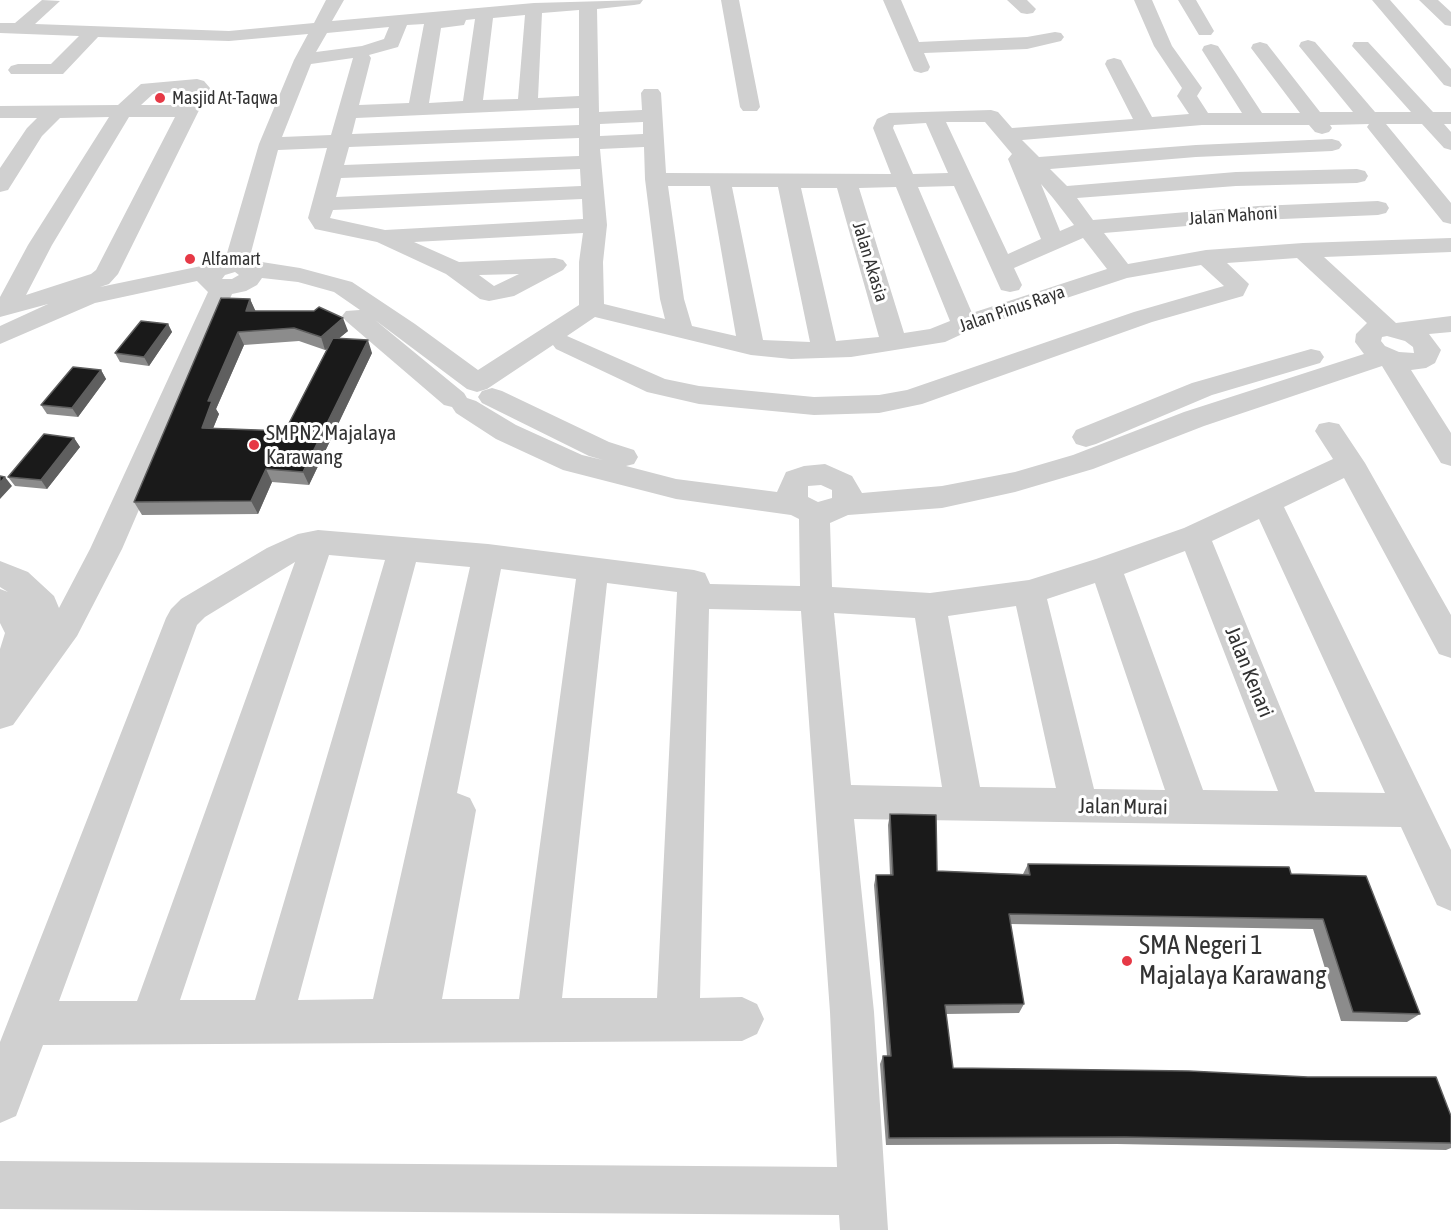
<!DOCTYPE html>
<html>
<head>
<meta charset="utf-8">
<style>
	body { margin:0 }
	canvas { display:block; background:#fff }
</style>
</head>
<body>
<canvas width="1451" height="1230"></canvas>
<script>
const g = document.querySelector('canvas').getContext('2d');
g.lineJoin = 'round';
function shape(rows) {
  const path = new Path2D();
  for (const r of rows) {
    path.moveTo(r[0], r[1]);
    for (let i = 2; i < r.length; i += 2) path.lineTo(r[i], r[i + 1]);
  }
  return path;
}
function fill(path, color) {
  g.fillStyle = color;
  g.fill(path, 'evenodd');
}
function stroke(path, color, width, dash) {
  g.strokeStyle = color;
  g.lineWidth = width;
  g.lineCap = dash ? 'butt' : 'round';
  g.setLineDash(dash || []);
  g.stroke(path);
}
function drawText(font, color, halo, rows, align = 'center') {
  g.font = font + ' "Asap Condensed",sans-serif';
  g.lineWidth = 6;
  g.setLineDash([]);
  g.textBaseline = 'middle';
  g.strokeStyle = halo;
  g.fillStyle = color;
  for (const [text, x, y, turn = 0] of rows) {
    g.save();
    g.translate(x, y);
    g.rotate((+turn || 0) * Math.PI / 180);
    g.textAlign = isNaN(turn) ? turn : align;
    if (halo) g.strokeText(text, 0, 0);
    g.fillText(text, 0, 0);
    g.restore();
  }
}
const minor = shape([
	[42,0,60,1,35,24,229,31,314,23,326,0,344,0,332,21,534,3,643,0,640,4,634,5,597,9,599,112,642,110,641,93,644,89,658,89,661,93,666,173,891,174,873,128,877,119,889,113,991,110,998,112,1012,128,1133,119,1105,64,1107,60,1114,58,1121,60,1123,64,1152,117,1189,114,1177,96,1182,88,1154,46,1134,0,1152,0,1172,46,1202,88,1197,96,1208,113,1242,113,1202,50,1204,46,1211,44,1218,46,1262,113,1300,113,1251,48,1253,44,1260,42,1267,44,1320,112,1353,112,1299,46,1301,42,1308,40,1315,42,1375,112,1411,112,1352,46,1354,42,1368,42,1433,112,1451,112,1451,124,1444,124,1451,132,1451,150,1444,148,1422,124,1386,124,1451,203,1451,224,1443,222,1370,131,1367,127,1369,124,1330,125,1332,128,1329,132,1322,134,1315,132,1309,125,1202,125,1022,140,1039,157,1196,145,1332,139,1339,141,1342,145,1339,149,1332,151,1196,157,1050,169,1067,186,1236,172,1357,169,1365,171,1368,176,1365,181,1357,183,1236,186,1077,198,1093,220,1258,206,1378,201,1386,203,1389,208,1386,213,1378,215,1258,220,1104,233,1128,264,1206,250,1303,243,1451,238,1451,252,1324,257,1396,323,1451,316,1451,332,1429,334,1441,350,1435,363,1426,368,1411,370,1451,433,1451,466,1441,463,1382,366,1204,426,1093,469,1015,492,942,508,848,515,830,523,832,587,930,593,1029,580,1096,559,1184,528,1333,459,1315,431,1319,424,1329,422,1339,424,1365,463,1451,615,1451,658,1439,654,1344,478,1284,507,1451,850,1451,911,1437,905,1401,827,854,819,874,1012,888,1230,840,1230,839,1215,0,1209,0,1161,837,1167,830,1012,801,611,709,609,700,998,742,997,757,1004,764,1019,757,1034,742,1041,43,1045,16,1116,0,1123,0,1042,166,618,171,609,181,599,267,548,298,534,318,530,488,544,694,570,705,573,710,584,800,586,799,519,791,515,676,499,563,470,496,439,456,413,452,407,444,405,346,321,342,316,346,311,360,310,334,292,298,282,262,278,257,285,246,291,232,294,122,549,77,636,13,725,0,729,0,649,5,633,0,623,0,589,8,592,0,587,0,561,28,572,54,596,59,608,90,549,208,292,197,281,95,303,0,344,0,326,48,304,0,317,0,297,28,245,109,117,60,118,42,136,8,190,0,192,0,168,27,128,37,118,0,118,0,106,118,105,141,84,197,79,204,81,210,88,118,274,109,284,100,287,211,264,225,260,259,144,294,60,308,34,229,41,98,37,63,74,11,74,8,70,11,66,18,64,51,64,79,36,0,33,0,23,15,23,42,0],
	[579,10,579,96,538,98,542,13,579,10],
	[525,15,518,99,483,100,493,18,525,15],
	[475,19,463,101,429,103,441,28,464,25,466,20,475,19],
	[424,24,409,103,359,105,371,58,369,55,398,47,407,25,424,24],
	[389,27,384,39,362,46,316,52,327,33,389,27],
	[353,58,331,135,282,137,311,64,353,58],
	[189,91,181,105,141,105,153,94,189,91],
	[579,108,579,125,352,134,356,118,579,108],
	[129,117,175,117,96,270,91,274,26,295,52,245,129,117],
	[643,122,643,134,600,136,600,124,643,122],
	[946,122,985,122,1012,154,1008,159,1041,239,1008,254,946,122],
	[926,123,948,173,913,174,893,128,894,125,926,123],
	[579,138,579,156,344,165,349,147,579,138],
	[644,147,645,179,660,299,665,319,604,304,603,262,607,225,600,149,644,147],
	[327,148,308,218,315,229,377,242,446,274,480,299,489,301,514,296,563,270,567,265,563,260,555,258,459,262,414,242,583,233,579,262,579,305,478,370,415,324,352,282,300,268,249,260,278,150,327,148],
	[580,169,581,186,336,197,341,178,580,169],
	[1041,184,1053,198,1074,225,1060,231,1041,184],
	[668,186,710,186,736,336,692,326,684,299,668,186],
	[954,186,1001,290,1010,292,1019,290,1022,285,1014,268,1083,238,1107,269,972,313,918,187,954,186],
	[732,187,778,187,810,342,763,340,732,187],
	[896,187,950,321,930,329,904,333,859,188,896,187],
	[801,188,837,188,879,337,836,341,801,188],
	[582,199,583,219,385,230,330,218,333,210,582,199],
	[1297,258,1367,323,1356,334,1355,342,1364,354,1184,412,1073,455,1015,472,942,486,862,493,852,476,825,464,804,466,786,472,777,492,676,479,626,466,634,464,638,457,634,450,609,442,502,391,492,388,482,391,478,397,482,403,589,456,603,460,582,455,516,425,476,401,467,398,464,393,375,320,467,389,477,392,487,389,553,345,556,349,647,392,699,404,814,415,879,413,922,404,1152,322,1243,296,1249,284,1227,263,1297,258],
	[1201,265,1224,286,1134,312,907,390,879,395,814,397,699,386,665,379,567,336,595,317,751,355,791,359,851,357,945,342,973,329,1127,278,1201,265],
	[235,272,239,275,232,279,222,279,225,275,235,272],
	[519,274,494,286,479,275,519,274],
	[1387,336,1405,341,1413,347,1414,353,1399,352,1385,346,1381,341,1382,337,1387,336],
	[821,485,832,490,832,498,818,502,808,497,808,486,821,485],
	[1259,519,1385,793,1315,792,1212,541,1259,519],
	[1185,551,1278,791,1203,790,1124,574,1185,551],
	[329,555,385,560,255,1000,180,1000,329,555],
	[295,562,137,1001,59,1001,197,625,205,617,295,562],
	[416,562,470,567,373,999,298,1000,416,562],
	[501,569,576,579,519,999,442,999,476,810,470,798,457,793,501,569],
	[607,583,677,592,657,998,562,998,607,583],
	[1095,583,1165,790,1094,789,1047,599,1095,583],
	[1016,606,1056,788,980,787,948,616,1016,606],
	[834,613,915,618,942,787,851,785,834,613],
	[721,0,739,0,760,107,757,111,743,111,740,107,721,0],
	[883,0,901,0,919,42,1027,37,1055,32,1061,33,1064,37,1061,41,1027,49,924,53,930,67,928,71,921,73,914,71,912,67,883,0],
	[1007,0,1027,0,1036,9,1033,13,1027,14,1021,13,1007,0],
	[1178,0,1196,0,1214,31,1211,35,1199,35,1178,0],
	[1372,0,1390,0,1451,69,1451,87,1444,85,1372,0],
	[1419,0,1438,0,1451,12,1451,26,1445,25,1419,0],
	[1311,349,1320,351,1324,357,1320,363,1212,395,1096,444,1086,447,1076,444,1072,437,1076,430,1192,383,1311,349]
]);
const wall = shape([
	[250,299,255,311,348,331,339,338,372,353,309,485,272,482,258,514,142,515,134,502],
	[299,341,325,350,327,349,285,431,213,428,219,414,216,409,244,345],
	[168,324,172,332,149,366,120,362,115,353],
	[101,370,106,379,78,417,47,414,41,405],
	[74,438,80,447,47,489,15,486,8,477],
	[890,814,937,871,1023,874,1028,864,1291,874,1420,1014,1407,1022,1341,1021,1313,929,1010,924,1024,1004,1019,1013,946,1014,953,1068,1451,1116,1451,1148,1446,1150,1117,1144,886,1145,880,1064,883,1056,887,1056,874,885,876,875,890,875,888,825]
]);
const shadedWall = shape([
	[250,299,256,312,246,311],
	[343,318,348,331,325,350,321,337],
	[168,324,172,332,149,366,144,357],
	[238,332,244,345,216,409,219,414,208,441,202,428,208,401],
	[368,340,372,353,309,485,303,472],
	[101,370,106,379,78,417,72,408],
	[74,438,80,447,47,489,41,480],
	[266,469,272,482,258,514,251,501],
	[5,477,12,486,0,499,0,483]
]);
const building = shape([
	[221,298,250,299,246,311,314,311,319,307,343,318,321,337,294,328,238,332,208,401,212,401,202,428,285,431,333,338,368,340,303,472,266,469,251,501,134,502,221,298],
	[141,321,168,324,144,357,115,353,141,321],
	[73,367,101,370,72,408,41,405,73,367],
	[44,434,74,438,41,480,8,477,44,434],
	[0,476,5,477,0,483,0,476],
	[890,814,936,815,937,871,1030,875,1028,864,1289,867,1291,874,1366,876,1420,1014,1353,1012,1323,919,1009,914,1024,1004,945,1005,953,1068,1189,1071,1308,1077,1436,1077,1451,1116,1451,1143,1125,1137,889,1138,883,1056,891,1056,876,875,893,875,890,814]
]);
const markers = [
	[160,98,6,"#e63946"],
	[190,259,6,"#e63946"],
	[254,445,6,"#e63946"],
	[1127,961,6,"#e63946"]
];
const farPoinames = [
	["Masjid At-Taqwa",172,98],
	["Alfamart",202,259]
];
const farStreetnames = [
	["Jalan Mahoni",1233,216,-4],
	["Jalan Akasia",870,262,73],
	["Jalan Pinus Raya",1012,309,-19]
];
const poiNames = [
	["SMPN2 Majalaya",266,433],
	["Karawang",266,457]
];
const streetNames = [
	["Jalan Kenari",1249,672,68],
	["Jalan Murai",1123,807,1]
];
const nearPoinames = [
	["SMA Negeri 1",1139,946],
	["Majalaya Karawang",1139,976]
];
fill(minor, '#d0d0d0');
fill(wall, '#8c8c8c');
fill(shadedWall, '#5f5f5f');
fill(building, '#1a1a1a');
stroke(building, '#5f5f5f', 1.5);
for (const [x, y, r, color] of markers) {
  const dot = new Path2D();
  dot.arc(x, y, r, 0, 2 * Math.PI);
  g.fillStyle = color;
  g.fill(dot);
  stroke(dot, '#fff', 2);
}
drawText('18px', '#333', '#fff', farPoinames, 'left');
drawText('18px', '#333', '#fff', farStreetnames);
drawText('21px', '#333', '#fff', poiNames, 'left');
drawText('21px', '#333', '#fff', streetNames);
drawText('26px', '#333', '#fff', nearPoinames, 'left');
</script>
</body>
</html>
